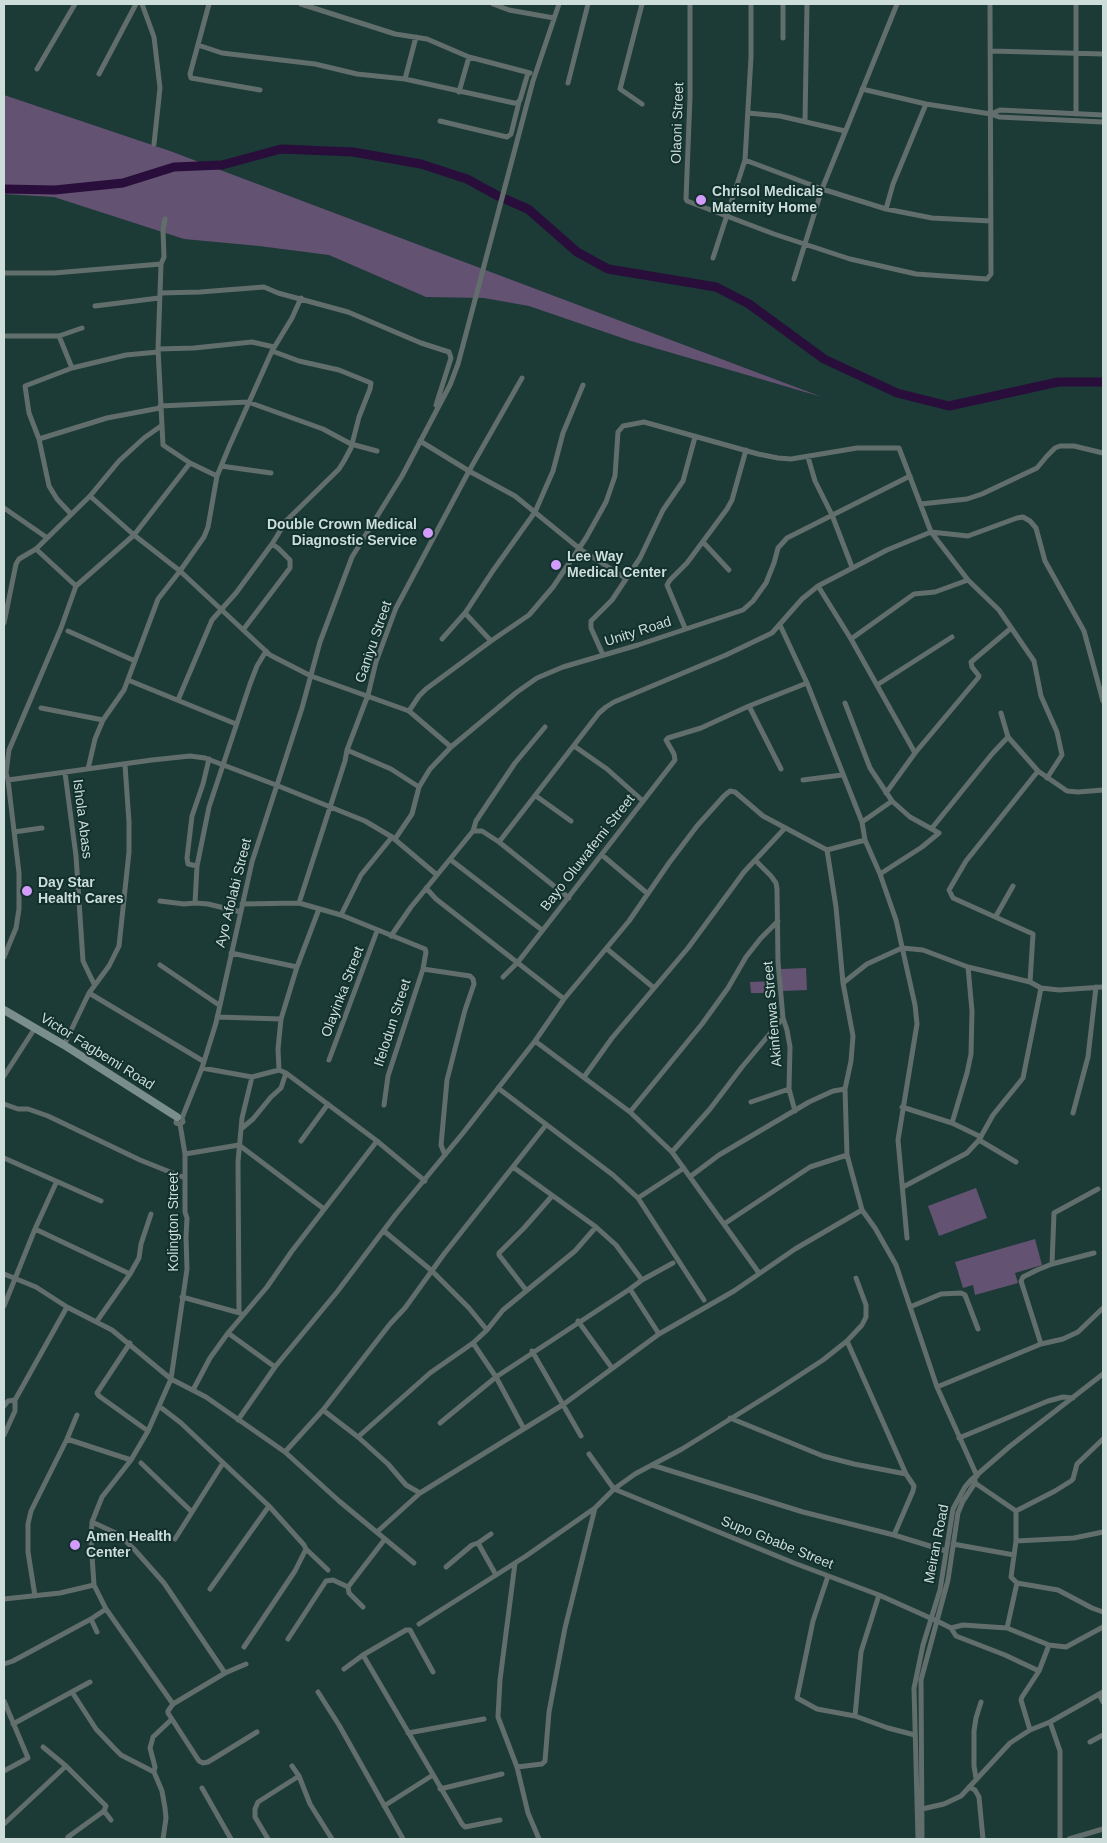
<!DOCTYPE html>
<html>
<head>
<meta charset="utf-8">
<style>
	body { margin:0 }
	#map { position:relative; width:1107px; height:1843px; overflow:hidden; background:#1c3a36; font-family:Arial,sans-serif }
	canvas { display:block }
	.frame { position:absolute; inset:0; border:5px solid #ccddda; pointer-events:none }
</style>
</head>
<body>
<div id="map">
<canvas width="1107" height="1843"></canvas>
<div class="frame"></div>
</div>
<script>
const g = document.querySelector('canvas').getContext('2d');
g.lineJoin = 'round';
function fill(path, color) {
  g.fillStyle = color;
  g.fill(path, 'evenodd');
}
function shape(rows) {
  const path = new Path2D();
  for (const r of rows) {
    path.moveTo(r[0], r[1]);
    for (let i = 2; i < r.length; i += 2) path.lineTo(r[i], r[i + 1]);
  }
  return path;
}
function stroke(path, color, width, dash) {
  g.strokeStyle = color;
  g.lineWidth = width;
  g.lineCap = dash ? 'butt' : 'round';
  g.setLineDash(dash || []);
  g.stroke(path);
}
function drawText(font, color, halo, rows, align = 'center') {
  g.font = font + ' Arial,sans-serif';
  g.lineWidth = 4;
  g.setLineDash([]);
  g.textBaseline = 'middle';
  g.strokeStyle = halo;
  g.fillStyle = color;
  for (const [text, x, y, turn = 0] of rows) {
    g.save();
    g.translate(x, y);
    g.rotate((+turn || 0) * Math.PI / 180);
    g.textAlign = isNaN(turn) ? turn : align;
    if (halo) g.strokeText(text, 0, 0);
    g.fillText(text, 0, 0);
    g.restore();
  }
}
const green = shape([
	[4,95,170,151,822,397,631,341,529,306,484,298,426,297,329,255,259,246,184,239,54,197,4,194],
	[806,968,807,990,782,991,781,969],
	[775,981,775,993,751,993,750,982],
	[976,1188,987,1218,939,1236,928,1206],
	[1035,1239,1042,1265,1015,1273,1018,1283,975,1295,973,1285,963,1288,955,1262]
]);
const river = shape([
	[4,189,55,190,123,183,174,167,222,165,281,149,353,152,421,164,467,179,498,196],
	[505,199,528,209,577,252,608,269,716,287,749,304,824,359,897,393,949,406,1058,382,1103,382]
]);
const street = shape([
	[142,4,154,37,160,88,154,144],
	[209,4,190,74,191,78,260,90],
	[301,4,395,34,427,39,469,57,530,73],
	[493,4,509,10,554,18],
	[690,4,690,97,686,199,687,201,774,234,850,259,916,274,987,279,991,274,990,4],
	[783,38,783,4],
	[198,45,222,53,315,64,357,74,405,79,514,103,517,103,520,100,528,73],
	[991,51,1103,54],
	[37,69,75,4],
	[99,74,136,4],
	[405,79,416,37],
	[568,83,588,4],
	[862,89,926,104,991,114,999,117,1103,122],
	[459,92,469,57],
	[642,104,620,89,642,4],
	[748,113,780,116,845,131],
	[991,114,1000,110,1103,115],
	[1076,114,1076,4],
	[440,121,507,137,511,134,519,102],
	[805,121,807,4],
	[745,160,822,189,886,209,932,218,991,221],
	[886,209,893,184,926,104],
	[713,258,745,160,751,57,751,4],
	[4,273,54,273,161,264],
	[794,279,822,189,897,4],
	[160,293,161,264,164,257,163,230,165,219],
	[95,306,159,298],
	[4,336,59,336,82,328],
	[59,336,72,368],
	[158,349,194,348,252,342,274,347],
	[160,406,248,402,323,429,351,444,377,451],
	[39,439,107,418,160,408],
	[420,441,469,471,515,496,580,549,625,578],
	[808,457,815,481,832,515,852,567],
	[221,466,271,473],
	[217,476,190,463,163,445,158,349,160,293,200,292,264,287,278,293,348,312,421,343,449,352,451,358,436,405],
	[90,496,134,535,180,571,270,655,311,676,409,711,451,747],
	[921,504,967,499,982,494,1037,468,1047,456,1055,448,1060,446,1074,446,1103,453],
	[4,508,46,537],
	[71,514,57,499,49,486,39,439,29,413,25,386,72,368,126,355,158,352],
	[703,542,729,570],
	[36,549,76,586],
	[818,586,851,639,915,753],
	[465,613,491,641],
	[4,623,16,564,19,559,36,549,90,496,119,461,144,438,161,426],
	[780,625,807,683,862,822,865,840,880,874,896,920,915,1005,917,1024,898,1140,907,1238],
	[685,628,667,585,670,580,687,563,727,509,732,500,746,450],
	[243,630,290,568,290,560,278,548,272,544],
	[68,631,135,661],
	[442,639,465,613,492,572,535,512,553,471,563,433,583,385],
	[851,639,914,594,935,592,968,580],
	[603,655,591,628,591,621,612,600,640,558,663,510,683,481,695,437],
	[128,680,236,724],
	[877,685,952,637],
	[178,700,212,620,236,593,272,544,287,520,339,469,344,461,351,448,359,417,370,389,371,383,339,370,299,361,272,351],
	[845,703,870,768,892,801,910,817,939,833,922,847,880,874],
	[749,706,781,769],
	[41,708,103,720],
	[409,711,419,696,426,689,491,641,529,615,553,587,586,538,606,502,615,476,618,432,623,426,644,422,758,454,778,458,791,459,857,448,899,448,931,532,968,580,999,610,1034,661,1041,696,1057,732,1062,755,1047,778],
	[1008,737,1038,771,1067,791,1078,792,1103,790],
	[574,746,607,769,643,801],
	[347,750,391,769,419,787],
	[88,769,95,739,103,720,124,690,158,599,180,571,204,537,208,527,217,476,229,447,272,351,292,318,301,298],
	[65,773,76,856,83,961,94,984],
	[8,780,152,760,190,756,205,758,276,785,365,821,392,837,437,875],
	[803,780,842,775],
	[886,793,915,753,978,678,979,676,972,667,971,662,1010,629],
	[536,796,571,821],
	[862,822,892,801],
	[932,828,992,754,1008,737,1001,713],
	[473,831,482,831,499,842,569,898],
	[14,832,42,828],
	[395,839,412,814,419,787,430,769,451,747,517,692,537,678,563,667,638,645,743,610,753,601,766,583,774,563,778,548,787,538,910,476],
	[499,842,599,713,606,707,614,702,726,655,772,633,802,599,818,586,887,550,931,532,968,536,1017,518,1023,517,1030,521,1036,528,1045,561,1084,631,1103,701],
	[827,850,836,907,843,983,853,1036,851,1061,845,1089,847,1155,862,1210,875,1228,896,1265,937,1387,977,1476],
	[602,855,648,894],
	[451,860,542,930],
	[756,861,771,876,776,883,777,889,778,962,783,1018,787,1030,790,1047,789,1089,795,1111],
	[197,866,188,864,187,858,192,816,203,784,209,759],
	[426,888,436,899,564,999],
	[160,901,184,904,195,903,208,904,241,912],
	[195,903,197,866,209,807,250,684,257,666,266,651],
	[299,903,345,761,347,750,368,695,376,662,396,608,469,471,522,378],
	[242,904,299,903,341,915,425,949,426,952,423,969,388,1076,384,1105],
	[341,915,361,875,392,837],
	[996,916,1013,886],
	[391,936,411,907,473,831,476,821,488,803,515,763,545,727],
	[607,949,654,988],
	[231,953,297,967],
	[4,957,16,928,19,909,19,873,8,780,6,773,9,750,61,628,76,586,134,535,190,463],
	[160,965,219,1005],
	[423,969,470,976,473,979,474,984,465,1010,447,1080,441,1145,445,1155],
	[503,977,518,962,675,760,674,754,666,740,668,738,701,728,749,706,807,683],
	[1030,982,1033,934,953,898,949,890,966,861,1038,771],
	[843,983,867,964,902,948,923,950,968,967,1030,982,1041,988,1059,990,1103,987],
	[89,993,203,1061],
	[217,1017,281,1019],
	[535,1041,630,1112,672,1152,759,1273],
	[64,1045,89,993,109,966,119,946,129,852,129,822,125,765],
	[329,1060,377,931],
	[202,1068,252,1077],
	[279,1070,278,1049,281,1019,297,967,319,909],
	[4,1076,35,1028],
	[584,1077,612,1038,688,948,744,872,785,828],
	[498,1088,613,1175,638,1198,704,1300],
	[751,1102,789,1089],
	[4,1104,18,1109,28,1109,48,1116,140,1160,185,1178],
	[902,1107,952,1123,981,1137],
	[630,1112,702,1024,728,988,746,957,761,938,778,921],
	[1073,1113,1088,1057,1096,987],
	[182,1118,177,1117,176,1123,180,1124,183,1122,182,1118,202,1068,216,1023,252,862,302,708,320,642,352,557,402,476,450,385,458,364,533,81,559,4],
	[952,1123,967,1073,971,1054,972,1011,968,967],
	[180,1124,185,1154,185,1212,187,1218,186,1237,187,1269,171,1379,148,1431,131,1460,102,1497,92,1522,91,1541,94,1585,106,1609,173,1704,168,1711,168,1713,199,1761,203,1763,208,1762,257,1732],
	[241,1129,253,1119,271,1097,281,1088,286,1073],
	[979,1140,1016,1162],
	[301,1141,328,1104],
	[672,1152,710,1109,742,1067,783,1018],
	[185,1154,239,1145,324,1209],
	[4,1158,101,1201],
	[513,1167,596,1227,616,1245,642,1280,673,1263],
	[691,1176,719,1155,809,1102,833,1091,845,1089],
	[903,1187,967,1153,979,1140,993,1115,1023,1078,1041,988],
	[638,1198,684,1168],
	[724,1224,810,1167,847,1155],
	[35,1229,130,1274],
	[1052,1264,1094,1253],
	[4,1274,36,1287,67,1307,112,1330,171,1379,206,1397,285,1452,339,1501,414,1563],
	[642,1280,630,1289,659,1334],
	[526,1290,499,1255,499,1253,524,1228,552,1196],
	[182,1297,240,1313],
	[4,1306,35,1229,56,1183],
	[910,1307,941,1294,961,1293,965,1295,978,1329],
	[239,1312,238,1162,242,1118,252,1077,279,1070,286,1073,377,1141,425,1181],
	[97,1321,130,1274,139,1258,141,1244,151,1214],
	[578,1321,612,1368],
	[487,1330,503,1310,575,1251,596,1227],
	[228,1333,275,1367],
	[847,1341,906,1474,914,1486,913,1491,894,1535],
	[130,1343,97,1393,99,1396,148,1431],
	[473,1343,496,1377,630,1289],
	[1041,1344,1063,1339,1078,1332,1103,1308],
	[532,1351,581,1436],
	[937,1387,1041,1344,1021,1281,1023,1277,1037,1270,1052,1264,1054,1213,1098,1189],
	[193,1390,210,1358,228,1333,267,1287,292,1251,377,1141],
	[4,1406,8,1401,15,1400],
	[159,1406,181,1423,269,1506,304,1545,306,1549,328,1570],
	[323,1410,358,1437,388,1464,406,1485,420,1493],
	[730,1418,823,1456,854,1464,906,1474],
	[238,1420,275,1367,337,1292,396,1214,463,1133,535,1041,564,999,629,921,669,863,697,826,724,796,730,791,735,792,763,816,827,850,865,840],
	[440,1423,496,1377,524,1429],
	[4,1435,15,1411,15,1400,67,1307],
	[358,1437,430,1373,473,1343,487,1330,469,1308,432,1271,384,1231],
	[959,1438,1048,1401,1063,1397,1073,1398],
	[67,1439,131,1460],
	[285,1452,323,1410,390,1324,405,1308,444,1254,546,1125],
	[589,1454,614,1489,794,1563,879,1595,937,1621,951,1628,956,1636,1005,1655,1039,1671,1022,1697,1021,1700,1030,1730],
	[141,1463,192,1512],
	[652,1465,803,1512,894,1535,946,1551],
	[975,1483,1016,1511],
	[1016,1511,1055,1491,1071,1481,1073,1479,1077,1464,1103,1439],
	[92,1522,118,1534,134,1549,164,1583,225,1673],
	[377,1532,420,1493,564,1404,659,1334,734,1291,795,1249,862,1210],
	[491,1534,478,1543,496,1575],
	[175,1539,223,1463],
	[1016,1541,1074,1538,1103,1532],
	[953,1544,1014,1555],
	[515,1563,500,1680,498,1717,517,1767,528,1813,539,1839],
	[446,1567,472,1545,478,1543],
	[828,1576,813,1621,797,1698,817,1709,855,1716,888,1728,915,1735],
	[1017,1583,1058,1590,1092,1608,1103,1612],
	[348,1587,385,1539],
	[210,1589,269,1506],
	[35,1596,28,1552,28,1524,31,1511,67,1439,77,1415],
	[4,1599,60,1593,94,1585],
	[91,1619,97,1632],
	[419,1624,526,1556,595,1508],
	[951,1628,963,1625,1007,1628,1049,1645,1066,1647,1103,1627],
	[1007,1628,1017,1583,1011,1577,1016,1541,1016,1511],
	[288,1639,326,1581,333,1580,348,1587,349,1593,363,1607],
	[244,1647,295,1571,306,1549],
	[363,1655,462,1824,465,1827,500,1820],
	[4,1664,13,1661,91,1619,106,1609],
	[344,1669,363,1655,406,1630,410,1630,433,1672],
	[1039,1671,1049,1645],
	[72,1692,96,1729,114,1748,121,1755,154,1772,162,1791,165,1808,166,1818,163,1839],
	[318,1692,339,1725,403,1839],
	[1099,1694,1103,1702],
	[4,1701,28,1758,4,1771],
	[173,1704,225,1673,246,1664],
	[855,1716,861,1652,879,1595],
	[1050,1722,1060,1751,1060,1839],
	[13,1724,90,1682],
	[408,1733,484,1719],
	[1090,1742,1103,1735],
	[43,1747,66,1766,106,1806,104,1811,68,1837,70,1839],
	[292,1766,299,1776,310,1804,332,1839],
	[517,1767,542,1764,545,1761,549,1712,565,1628,595,1508,614,1489,635,1474,682,1449,777,1390,823,1360,847,1341,862,1325,866,1317,866,1305,856,1278],
	[154,1772,155,1767,150,1748,152,1741,153,1737,172,1719],
	[976,1778,974,1766,974,1731,976,1718,981,1702],
	[969,1787,975,1790,979,1797,983,1839],
	[202,1788,231,1839],
	[440,1789,502,1774],
	[384,1806,433,1775],
	[922,1809,944,1804,961,1796,1010,1743,1030,1730,1050,1722,1103,1692],
	[104,1811,111,1820],
	[4,1824,66,1766],
	[268,1839,255,1817,255,1809,258,1802,299,1776],
	[918,1839,914,1688,923,1645,940,1590,953,1509,965,1487,971,1480,1009,1447,1103,1374],
	[922,1839,921,1680,948,1580,958,1513,963,1501,975,1483,975,1478],
	[1069,1839,1103,1829]
]);
const secondary = shape([
	[4,1010,64,1045,177,1117]
]);
const markers = [
	[701,200,6,"#d39cfc"],
	[428,533,6,"#d39cfc"],
	[556,565,6,"#d39cfc"],
	[27,891,6,"#d39cfc"],
	[75,1545,6,"#d39cfc"]
];
const streetNames = [
	["Olaoni Street",678,123,-88],
	["Unity Road",638,632,-18],
	["Ganiyu Street",374,642,-71],
	["Ishola Abass",82,819,83],
	["Bayo Oluwafemi Street",588,853,-52],
	["Ayo Afolabi Street",234,893,-76],
	["Olayinka Street",343,992,-69],
	["Akinfenwa Street",773,1014,-95],
	["Ifelodun Street",393,1023,-72],
	["Victor Fagbemi Road",97,1052,32],
	["Kolington Street",174,1222,-90],
	["Supo Gbabe Street",777,1543,22],
	["Meiran Road",937,1544,-79]
];
const poiNames = [
	["Chrisol Medicals",712,192],
	["Maternity Home",712,208],
	["Double Crown Medical",417,525,"right"],
	["Diagnostic Service",417,541,"right"],
	["Lee Way",567,557],
	["Medical Center",567,573],
	["Day Star",38,883],
	["Health Cares",38,899],
	["Amen Health",86,1537],
	["Center",86,1553]
];
fill(green, '#645273');
stroke(river, '#290d3b', 9);
stroke(street, '#616e6c', 5);
stroke(secondary, '#7a8f8b', 8);
for (const [x, y, r, color] of markers) {
  const dot = new Path2D();
  dot.arc(x, y, r, 0, 2 * Math.PI);
  g.fillStyle = color;
  g.fill(dot);
  stroke(dot, '#12302c', 2);
}
drawText('14px', '#ccddda', '#12302c', streetNames);
drawText('bold 14px', '#ccddda', '#12302c', poiNames, 'left');
</script>
</body>
</html>
